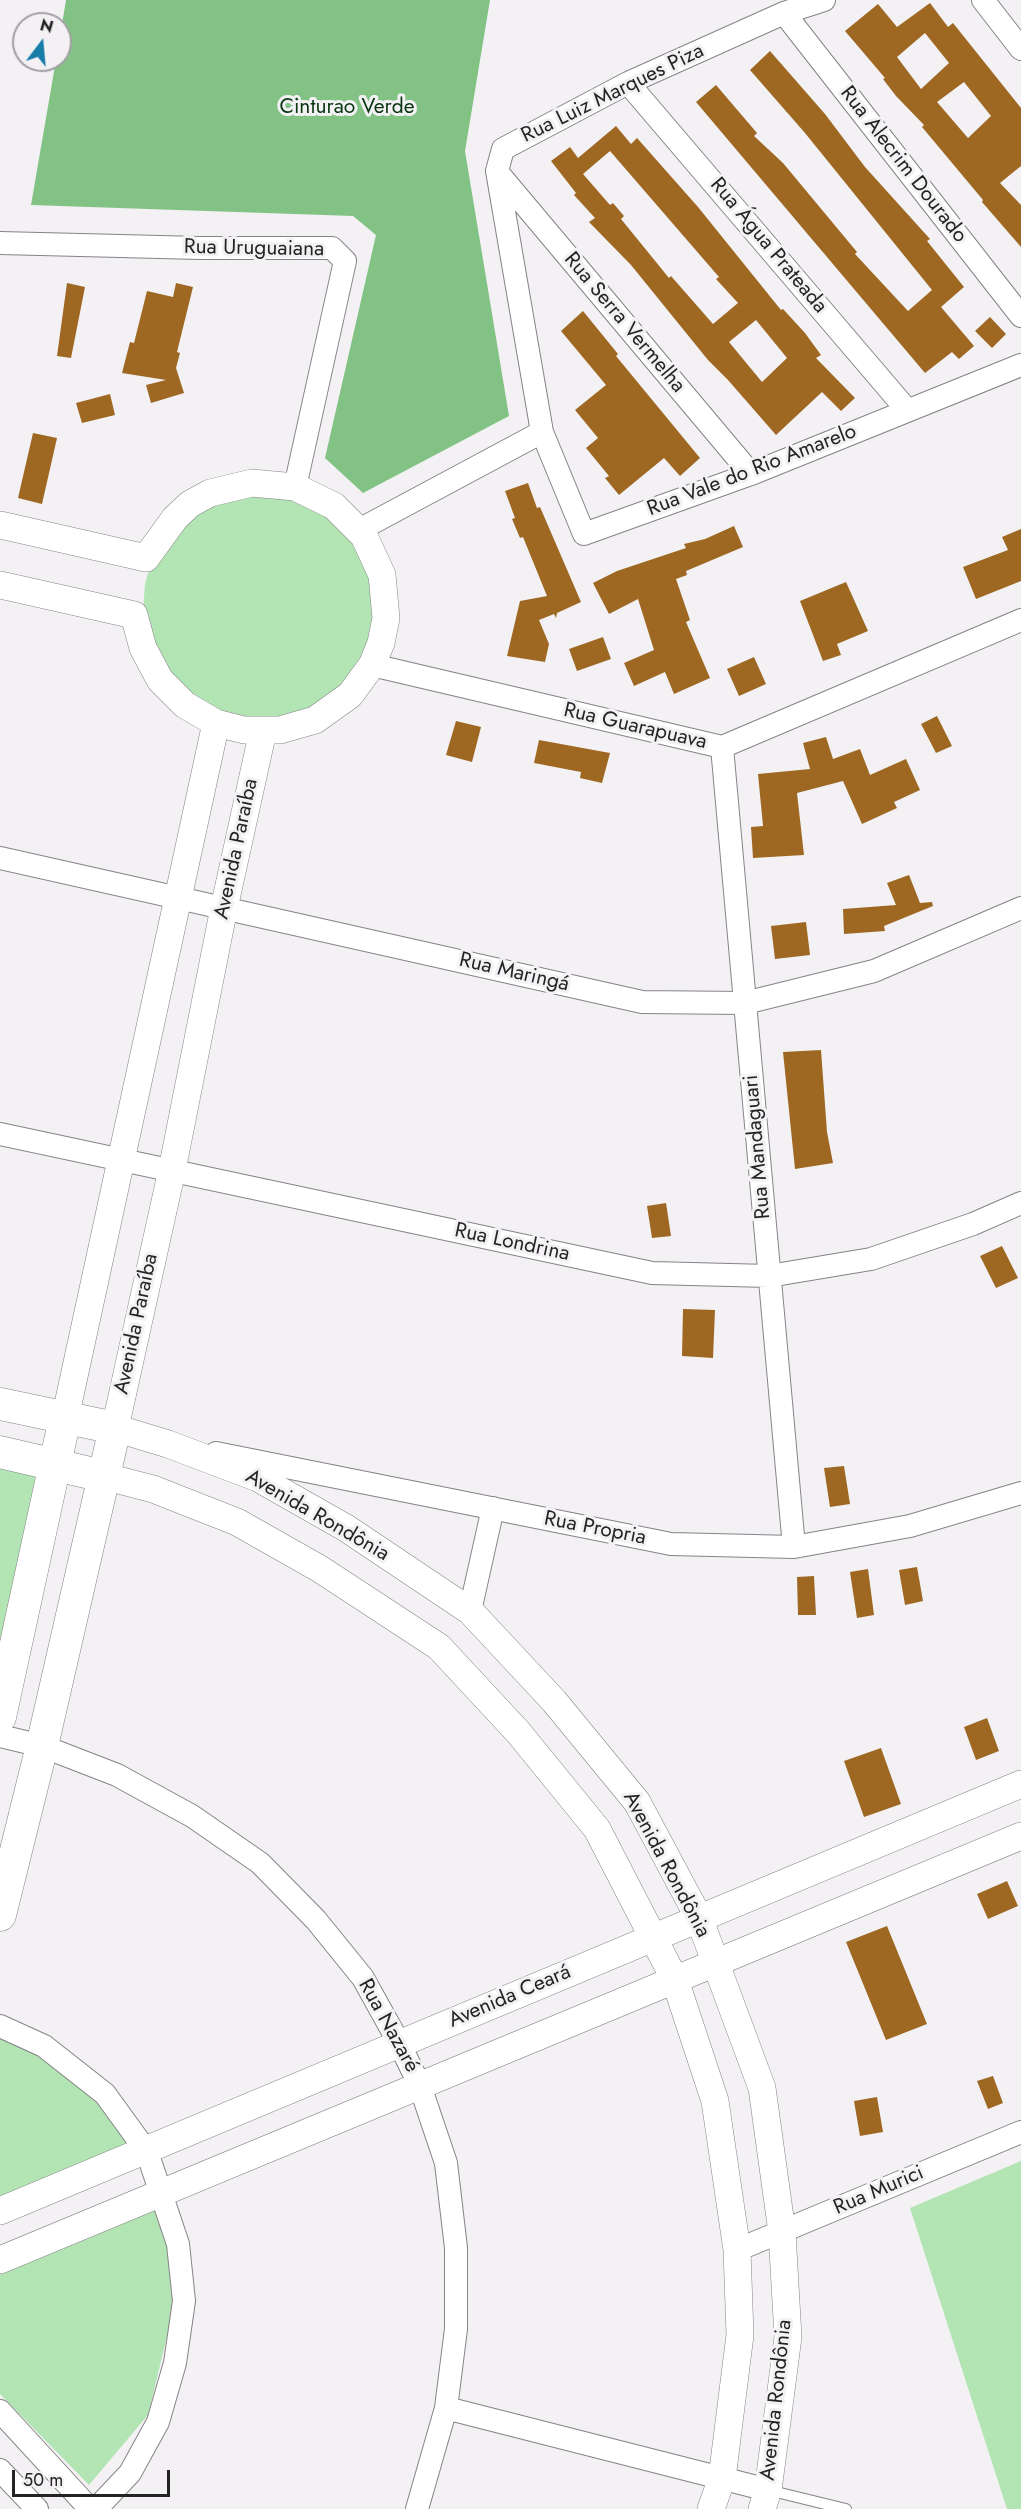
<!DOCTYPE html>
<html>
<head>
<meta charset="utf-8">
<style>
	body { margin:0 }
	#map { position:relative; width:1021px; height:2509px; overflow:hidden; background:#f3f1f4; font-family:Jost,sans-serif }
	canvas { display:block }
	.north { position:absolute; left:12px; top:12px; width:60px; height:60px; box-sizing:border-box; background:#f3f1f4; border:2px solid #a19fa1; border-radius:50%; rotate:16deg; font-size:16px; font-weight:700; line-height:24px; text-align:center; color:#252425 }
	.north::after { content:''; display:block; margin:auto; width:21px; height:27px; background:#177ca7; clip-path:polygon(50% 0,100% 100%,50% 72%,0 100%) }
	.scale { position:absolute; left:12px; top:2470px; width:158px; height:27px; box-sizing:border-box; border:3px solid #252425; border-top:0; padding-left:8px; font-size:18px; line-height:21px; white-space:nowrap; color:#252425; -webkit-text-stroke:4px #f3f1f4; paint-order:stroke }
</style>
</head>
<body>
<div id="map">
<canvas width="1021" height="2509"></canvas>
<div class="north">N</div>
<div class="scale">50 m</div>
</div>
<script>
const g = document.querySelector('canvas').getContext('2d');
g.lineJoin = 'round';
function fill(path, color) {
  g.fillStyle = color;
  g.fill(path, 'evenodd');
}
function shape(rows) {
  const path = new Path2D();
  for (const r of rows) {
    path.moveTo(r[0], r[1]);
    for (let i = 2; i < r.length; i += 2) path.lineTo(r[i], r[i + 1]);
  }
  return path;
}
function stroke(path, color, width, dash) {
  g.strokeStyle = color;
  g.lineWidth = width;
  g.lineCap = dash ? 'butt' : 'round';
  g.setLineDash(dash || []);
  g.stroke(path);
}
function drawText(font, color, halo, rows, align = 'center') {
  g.font = font + ' Jost,sans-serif';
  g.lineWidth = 6;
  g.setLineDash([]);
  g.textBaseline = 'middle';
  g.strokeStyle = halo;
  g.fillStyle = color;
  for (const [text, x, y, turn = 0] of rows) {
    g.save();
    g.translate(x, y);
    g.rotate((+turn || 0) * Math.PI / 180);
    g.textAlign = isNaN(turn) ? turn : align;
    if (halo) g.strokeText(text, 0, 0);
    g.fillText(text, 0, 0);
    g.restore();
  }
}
const green = shape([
	[276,489,336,514,380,588,362,671,313,714,237,723,170,682,143,610,145,584,152,559,204,503],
	[0,1459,41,1468,0,1680],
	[0,2032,40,2050,98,2096,133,2146,0,2202],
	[1021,2161,1021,2509,1007,2509,910,2208],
	[163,2206,176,2299,148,2415,89,2485,0,2394,0,2268]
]);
const forest = shape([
	[66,0,490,0,465,151,509,416,363,493,325,458,376,235,353,216,31,205,56,60,60,60,60,37]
]);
const building = shape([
	[930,3,948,27,953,23,1021,108,1021,166,1000,183,1021,205,1021,247,982,202,983,200,922,127,924,125,896,96,883,79,885,78,845,31,878,4,897,27],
	[925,33,949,63,921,89,897,57],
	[964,82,991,116,968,138,937,102],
	[770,51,825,114,865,167,930,239,927,241,964,287,941,307,974,346,959,359,952,352,925,373,696,102,716,85,757,133,754,136,783,163,857,252,855,254,908,311,932,290,805,133,750,70],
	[616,126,631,144,637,138,698,207,781,310,783,309,805,333,821,355,816,358,855,398,841,411,822,392,776,435,728,380,708,360,631,265,589,222,595,218,574,195,576,193,551,161,570,147,578,158],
	[610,151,719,277,716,279,738,303,713,324,671,276,669,278,621,219,624,216,613,203,610,205,583,174],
	[756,320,787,358,762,382,729,342],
	[67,283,85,287,71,358,57,356],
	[176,283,193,287,177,352,180,353,176,368,184,393,151,403,146,385,166,380,122,373,130,342,134,343,147,291,173,297],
	[583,311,618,354,616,356,700,458,680,476,664,458,619,495,605,478,609,476,586,448,598,438,575,410,606,385,561,331],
	[990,317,1006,334,992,348,975,331],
	[110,394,115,415,82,423,76,403],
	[33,433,57,438,42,504,18,498],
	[528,483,537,508,540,507,581,602,557,613,556,618,554,614,539,620,549,644,545,662,507,656,520,601,547,596,523,537,520,538,512,519,515,518,505,491],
	[734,526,743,547,686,571,687,575,676,579,690,620,686,622,710,678,674,694,665,672,634,686,624,663,654,650,638,599,609,614,593,583,617,571,686,548,684,544,705,539],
	[1021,529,1021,581,976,599,963,567,1008,550,1002,537],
	[846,582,868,631,837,644,841,655,823,661,800,601],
	[603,637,611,659,577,671,569,649],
	[754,657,766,684,739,696,727,669],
	[937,716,952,746,936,753,921,724],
	[456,721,481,727,472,762,446,755],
	[826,737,833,759,860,749,870,775,906,759,920,790,894,802,897,808,862,824,843,781,797,793,804,855,753,858,751,827,763,826,758,774,810,769,803,743],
	[539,740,610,753,602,783,580,778,581,772,534,763],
	[909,875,920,903,932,902,933,906,884,926,885,931,844,934,843,909,896,905,887,883],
	[806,922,810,955,775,959,771,926],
	[821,1050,827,1132,833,1163,795,1169,783,1052],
	[666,1203,671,1236,652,1238,647,1206],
	[1002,1246,1018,1278,996,1288,980,1256],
	[683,1309,715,1310,713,1358,682,1356],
	[844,1466,850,1504,830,1507,824,1468],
	[917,1567,923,1601,905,1605,899,1570],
	[868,1569,874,1615,857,1618,850,1572],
	[814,1576,816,1615,798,1615,797,1577],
	[987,1718,999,1751,976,1760,964,1727],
	[881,1748,901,1804,864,1817,844,1761],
	[1007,1881,1018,1906,988,1919,977,1894],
	[887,1926,927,2024,886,2040,846,1942],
	[993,2076,1003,2103,988,2109,977,2081],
	[877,2097,883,2132,860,2136,854,2101]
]);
const service = shape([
	[768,2490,846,2509]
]);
const minor = shape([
	[824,0,784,13,628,83,503,149,497,171,542,432,584,534,751,474,1021,365],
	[983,0,1021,49],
	[784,13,1021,316],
	[628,83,907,410],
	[498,173,751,474],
	[0,243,200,248,332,248,345,261,295,487],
	[359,530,542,432],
	[372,665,722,747,1021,620],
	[722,747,794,1547],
	[0,858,642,1002,745,1003,874,971,1021,908],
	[0,1134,652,1273,769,1276,871,1259,973,1224,1021,1203],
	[216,1453,671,1544,794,1547,910,1526,1021,1493],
	[470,1611,493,1508],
	[0,1736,42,1746,117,1775,192,1816,260,1863,316,1920,363,1978,399,2043,420,2086,446,2163,456,2248,456,2329,446,2408,417,2509],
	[0,2026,44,2046,105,2094,147,2152,178,2244,184,2301,175,2363,158,2422,130,2473,96,2509],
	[737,2250,1021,2132],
	[446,2408,768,2490],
	[0,2411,90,2509],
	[0,2470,37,2509]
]);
const tertiary = shape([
	[0,525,146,558,175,518,190,504,210,493,252,483,295,487,334,506,364,536,382,575,386,618,381,643,372,665,350,695,315,720,280,730,244,730,216,723,185,705,160,680,143,648,134,615,0,585],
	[263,731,224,908,172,1170,115,1428,168,1444,258,1478,346,1528,470,1611,554,1701,637,1802,699,1918,762,2088,782,2232,788,2337,768,2490,762,2509],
	[65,1418,216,723],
	[103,1476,153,1489,237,1522,320,1569,439,1647,518,1732,597,1829,675,1980,715,2101,737,2250,740,2335,722,2478,711,2509],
	[0,2211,1021,1784],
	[0,2260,1021,1836]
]);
const secondary = shape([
	[0,1404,115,1428,42,1746,0,1915],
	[0,1452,103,1476],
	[0,1717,65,1418]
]);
const streetNames = [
	["Rua Luiz Marques Piza",613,94,-26],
	["Rua Alecrim Dourado",903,165,52],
	["Rua Água Prateada",768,246,50],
	["Rua Uruguaiana",254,249,1],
	["Rua Serra Vermelha",624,323,50],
	["Rua Vale do Rio Amarelo",752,471,-21],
	["Rua Guarapuava",635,727,13],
	["Avenida Paraíba",237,849,-78],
	["Rua Maringá",514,973,13],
	["Rua Mandaguari",758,1147,-95],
	["Rua Londrina",512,1243,12],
	["Avenida Paraíba",137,1324,-78],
	["Avenida Rondônia",317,1516,30],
	["Rua Propria",595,1529,11],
	["Avenida Rondônia",666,1865,62],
	["Avenida Ceará",510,1997,-23],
	["Rua Nazaré",388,2026,61],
	["Rua Murici",879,2191,-23],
	["Avenida Rondônia",777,2400,-84]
];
const parkNames = [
	["Cinturao Verde",347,108]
];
fill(green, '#b2e5b3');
fill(forest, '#83c285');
fill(building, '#9e6822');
stroke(service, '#858386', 12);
stroke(minor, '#858386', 24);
stroke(tertiary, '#858386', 28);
stroke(secondary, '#858386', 33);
stroke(service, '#fff', 10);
stroke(minor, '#fff', 22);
stroke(tertiary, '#fff', 27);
stroke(secondary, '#fff', 32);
drawText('21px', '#252425', '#f3f1f4', streetNames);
drawText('21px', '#06350e', '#f3f1f4', parkNames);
</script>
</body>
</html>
